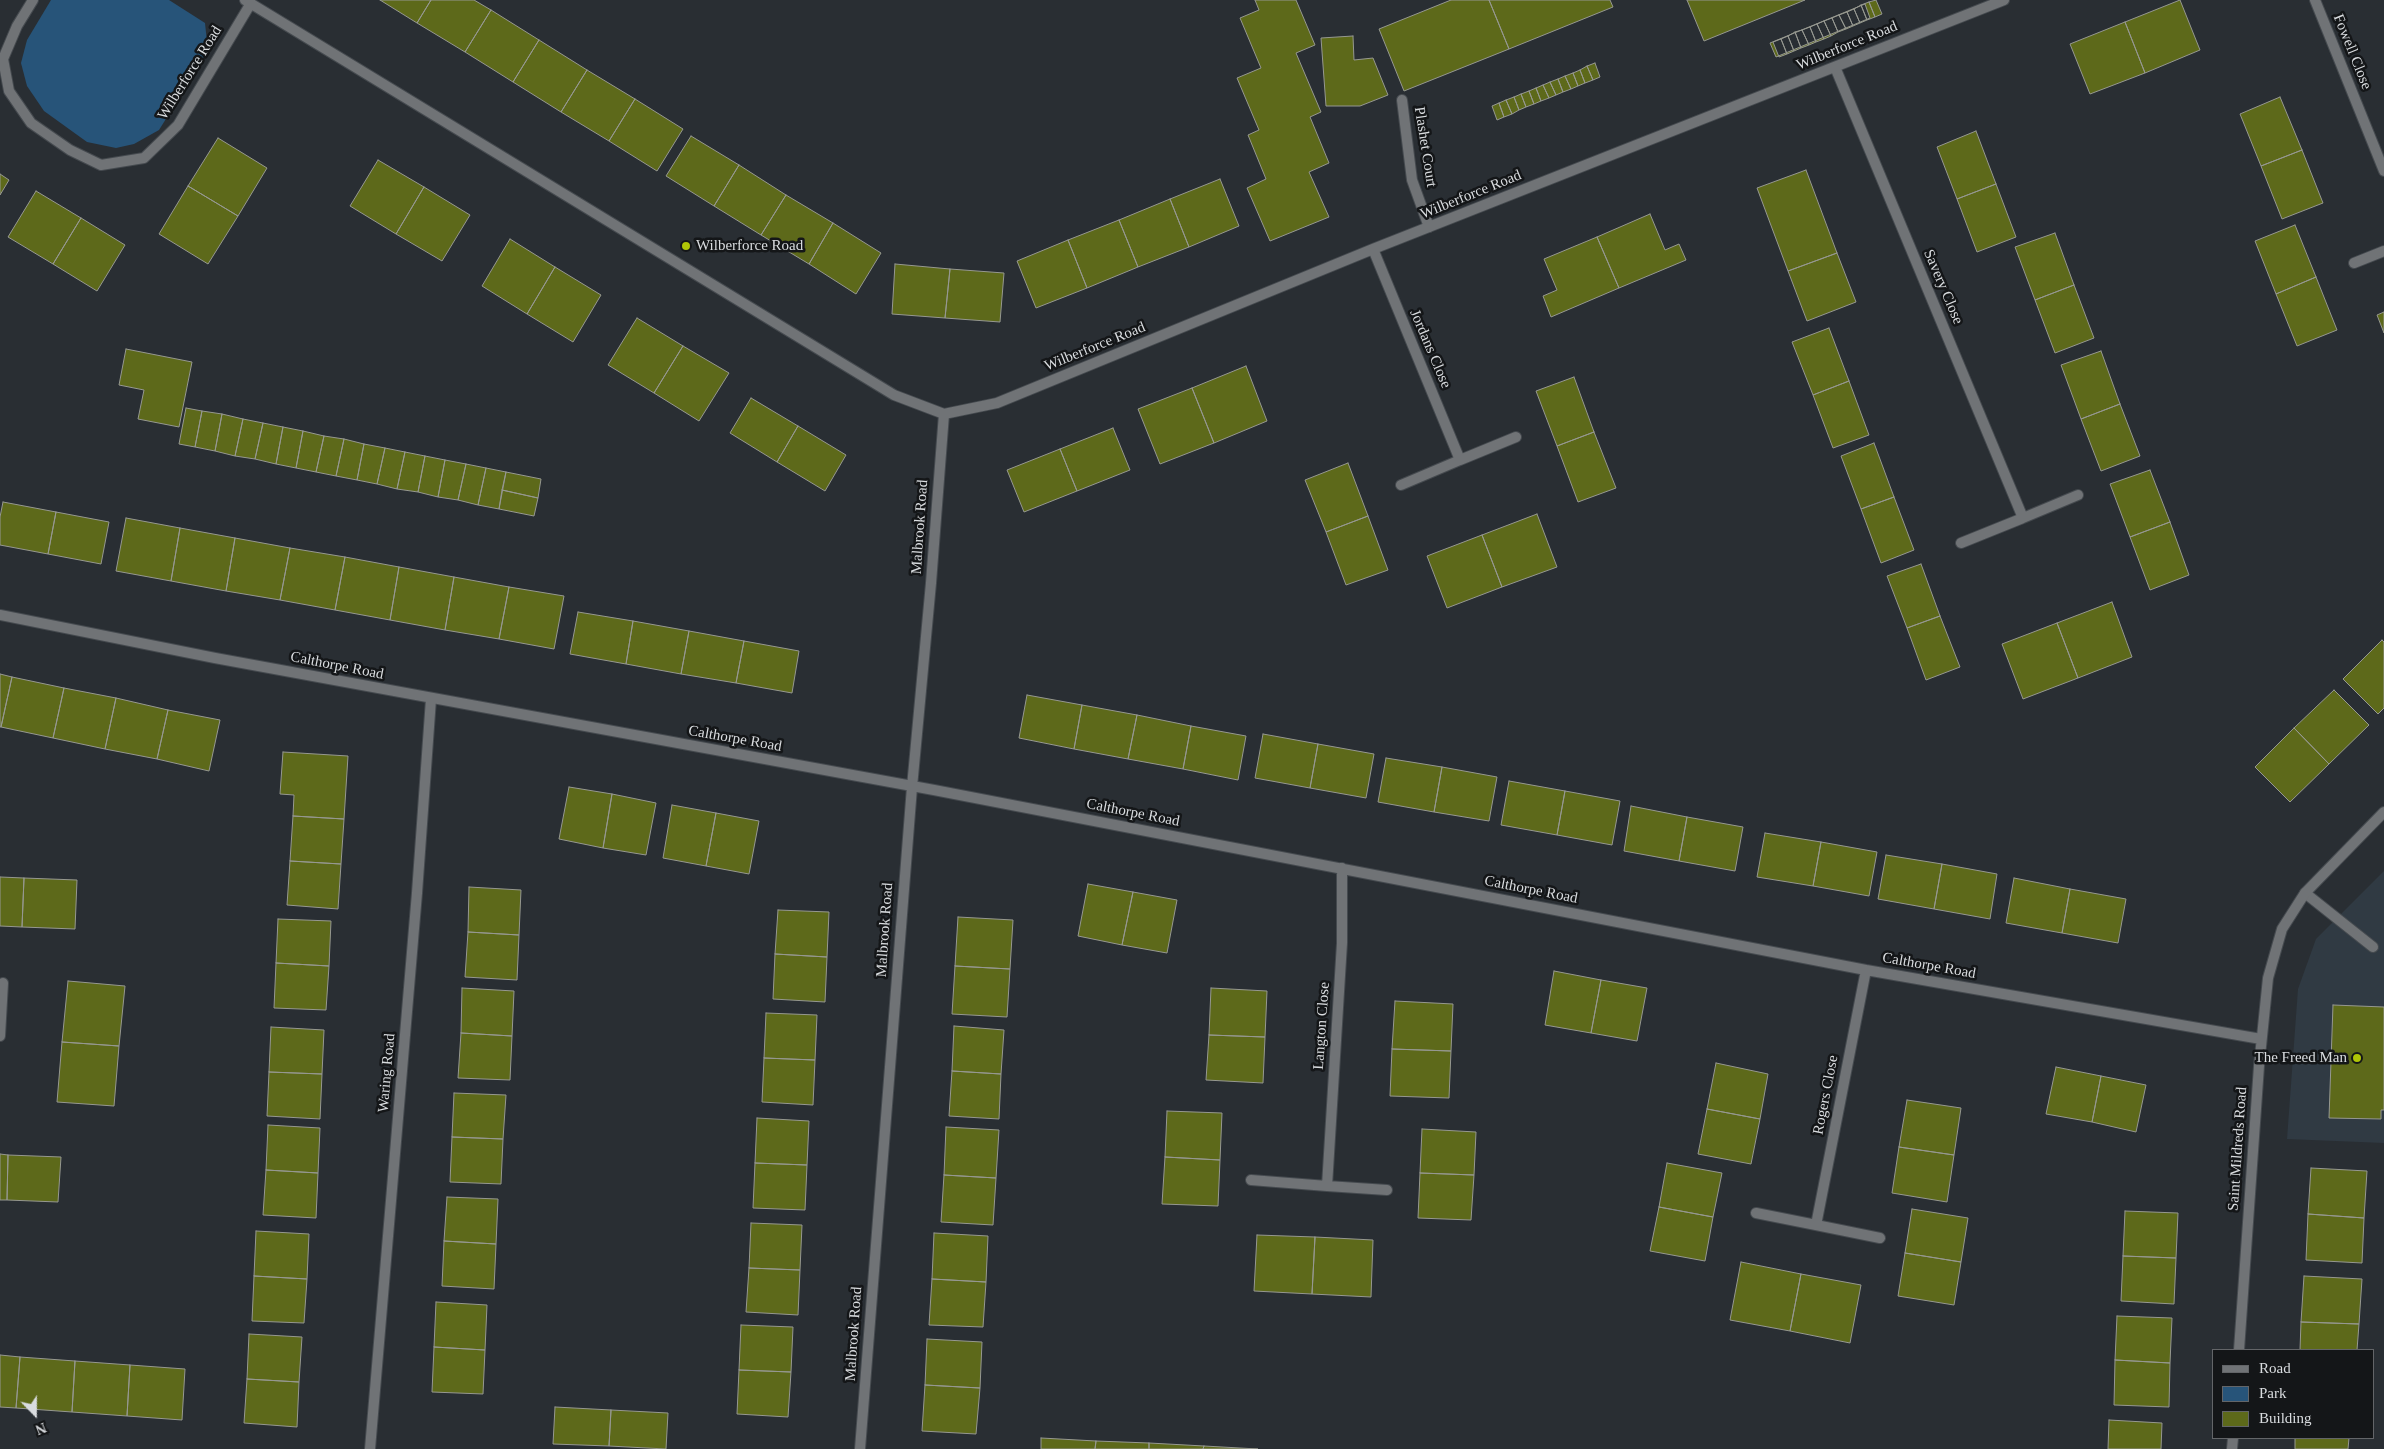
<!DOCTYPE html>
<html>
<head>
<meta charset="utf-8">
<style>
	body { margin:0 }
	#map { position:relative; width:2384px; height:1449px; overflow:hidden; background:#292e33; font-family:"Times New Roman",serif }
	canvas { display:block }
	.legend { position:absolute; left:2212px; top:1349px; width:162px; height:90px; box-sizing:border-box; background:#141618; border:1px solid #636568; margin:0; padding:6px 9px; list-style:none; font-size:15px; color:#d9dcdf }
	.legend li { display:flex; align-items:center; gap:10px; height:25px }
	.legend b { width:25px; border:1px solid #636568 }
	.north { position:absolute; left:10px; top:1389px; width:50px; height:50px; -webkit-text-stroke:4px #141618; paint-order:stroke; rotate:158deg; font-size:14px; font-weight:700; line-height:20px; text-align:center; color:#d9dcdf }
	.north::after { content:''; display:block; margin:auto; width:18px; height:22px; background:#d9dcdf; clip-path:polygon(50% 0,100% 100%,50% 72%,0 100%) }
</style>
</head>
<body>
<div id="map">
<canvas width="2384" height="1449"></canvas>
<ul class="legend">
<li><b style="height:6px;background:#707376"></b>Road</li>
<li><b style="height:14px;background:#275479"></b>Park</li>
<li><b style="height:14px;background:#5d691a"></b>Building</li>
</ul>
<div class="north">N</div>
</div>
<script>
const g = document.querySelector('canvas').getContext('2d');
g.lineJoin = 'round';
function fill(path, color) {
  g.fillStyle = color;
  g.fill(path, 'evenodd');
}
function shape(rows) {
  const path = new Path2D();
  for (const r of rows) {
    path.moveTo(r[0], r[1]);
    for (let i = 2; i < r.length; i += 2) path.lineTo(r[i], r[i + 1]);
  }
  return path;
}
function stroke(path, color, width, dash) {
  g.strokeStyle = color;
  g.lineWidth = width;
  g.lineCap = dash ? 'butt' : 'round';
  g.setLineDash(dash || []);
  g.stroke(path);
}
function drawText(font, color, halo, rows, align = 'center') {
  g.font = font + ' "Times New Roman",serif';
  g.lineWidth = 5;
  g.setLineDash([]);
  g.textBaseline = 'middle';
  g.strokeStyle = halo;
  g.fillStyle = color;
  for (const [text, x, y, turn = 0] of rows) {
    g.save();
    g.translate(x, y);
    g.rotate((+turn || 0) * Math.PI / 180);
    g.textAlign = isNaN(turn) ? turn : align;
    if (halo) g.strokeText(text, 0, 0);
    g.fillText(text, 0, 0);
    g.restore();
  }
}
const built = shape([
	[2384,871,2384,1143,2287,1139,2298,989,2316,939]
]);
const green = shape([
	[51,0,169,0,205,23,207,42,205,56,159,130,134,144,116,148,87,142,44,111,27,86,21,63,27,40]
]);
const building = shape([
	[380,0,431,0,417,23,380,0],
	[431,0,474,0,491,10,465,52,417,23,431,0],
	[1255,0,1296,0,1315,45,1296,53,1321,112,1310,117,1329,163,1309,172,1329,217,1270,241,1247,188,1266,179,1248,135,1259,130,1237,78,1261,68,1240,18,1259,10,1255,0],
	[1451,0,1489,0,1509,49,1404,91,1379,29,1451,0],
	[1489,0,1610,0,1613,7,1509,49,1489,0],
	[1687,0,1805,0,1704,41,1687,0],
	[1876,0,1882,14,1875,17,1869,2,1876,0],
	[2180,0,2200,50,2145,73,2125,22,2180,0],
	[1869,2,1875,17,1867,20,1861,5,1869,2],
	[1865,4,1870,18,1776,57,1770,43,1865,4],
	[1861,5,1867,20,1860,23,1854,9,1861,5],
	[1854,9,1860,23,1853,26,1847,12,1854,9],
	[491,10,539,40,513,82,465,52,491,10],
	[1847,12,1853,26,1846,29,1839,15,1847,12],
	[1839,15,1846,29,1838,32,1832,18,1839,15],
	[1832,18,1838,32,1831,36,1824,21,1832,18],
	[1824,21,1831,36,1824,39,1817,24,1824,21],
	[2125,22,2145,73,2090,94,2070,44,2125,22],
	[1817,24,1824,39,1816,42,1810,27,1817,24],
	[1810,27,1816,42,1809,45,1802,30,1810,27],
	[1802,30,1809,45,1801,48,1795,32,1802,30],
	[1795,32,1801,48,1794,51,1788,36,1795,32],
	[1353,36,1354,60,1373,58,1388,95,1360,106,1326,106,1321,38,1353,36],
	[1788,36,1794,51,1787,54,1781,39,1788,36],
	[1781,39,1787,54,1779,57,1773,42,1781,39],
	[539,40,587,70,561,112,513,82,539,40],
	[1595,63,1600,77,1593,80,1587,66,1595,63],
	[1587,66,1593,80,1585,83,1580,70,1587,66],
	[587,70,635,99,609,141,561,112,587,70],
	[1580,70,1585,83,1578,86,1573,73,1580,70],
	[1573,73,1578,86,1571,89,1565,76,1573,73],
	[1565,76,1571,89,1563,92,1558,79,1565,76],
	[1558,79,1563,92,1556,95,1550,82,1558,79],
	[1550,82,1556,95,1549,98,1543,85,1550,82],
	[1543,85,1549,98,1541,101,1536,88,1543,85],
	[1536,88,1541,101,1534,104,1529,91,1536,88],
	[1529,91,1534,104,1526,107,1521,94,1529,91],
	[1521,94,1526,107,1519,110,1514,97,1521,94],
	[1514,97,1519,110,1512,114,1506,100,1514,97],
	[2280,97,2302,150,2261,166,2240,114,2280,97],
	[635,99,683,129,657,171,609,141,635,99],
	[1506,100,1512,114,1504,117,1499,103,1506,100],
	[1499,103,1504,117,1497,120,1492,106,1499,103],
	[1976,131,1996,184,1957,199,1937,147,1976,131],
	[691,136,739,165,714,206,666,176,691,136],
	[218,138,267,168,238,216,188,186,218,138],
	[2302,150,2323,203,2282,219,2261,166,2302,150],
	[378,160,424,187,396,234,350,206,378,160],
	[739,165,786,195,761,235,714,206,739,165],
	[1806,170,1837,253,1788,271,1757,188,1806,170],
	[0,174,9,180,0,195,0,174],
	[1220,179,1239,226,1189,247,1170,199,1220,179],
	[1996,184,2016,237,1977,252,1957,199,1996,184],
	[188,186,238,216,208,264,159,234,188,186],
	[424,187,470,215,442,261,396,234,424,187],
	[36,191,81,218,53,264,8,237,36,191],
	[786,195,833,223,809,264,761,235,786,195],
	[1170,199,1189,247,1138,267,1119,220,1170,199],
	[1650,214,1665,250,1679,244,1686,260,1619,288,1597,237,1650,214],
	[81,218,125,245,97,291,53,264,81,218],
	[1119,220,1138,267,1087,288,1068,240,1119,220],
	[833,223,881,253,856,294,809,264,833,223],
	[2295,225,2316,277,2276,294,2255,241,2295,225],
	[2055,233,2074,285,2035,300,2015,247,2055,233],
	[1597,237,1619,288,1551,317,1543,296,1557,290,1544,259,1597,237],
	[510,239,555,267,527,314,482,286,510,239],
	[1068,240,1087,288,1036,308,1017,261,1068,240],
	[1837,253,1856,302,1807,321,1788,271,1837,253],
	[895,264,950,269,945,318,892,314,895,264],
	[555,267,601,295,573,342,527,314,555,267],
	[950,269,1004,273,1000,322,945,318,950,269],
	[2316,277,2337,330,2297,346,2276,294,2316,277],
	[2074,285,2094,338,2055,353,2035,300,2074,285],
	[2384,312,2384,333,2377,315,2384,312],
	[637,318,683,346,654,393,608,365,637,318],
	[1829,328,1849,381,1813,395,1792,342,1829,328],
	[683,346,729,373,699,421,654,393,683,346],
	[126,349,192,362,179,427,138,419,144,390,119,385,126,349],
	[2101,351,2120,404,2081,419,2061,365,2101,351],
	[1246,366,1267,421,1214,443,1192,388,1246,366],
	[1574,377,1594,432,1557,446,1536,391,1574,377],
	[1849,381,1869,435,1833,448,1813,395,1849,381],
	[1192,388,1214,443,1160,464,1138,409,1192,388],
	[751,398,798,426,777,462,730,433,751,398],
	[2120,404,2140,456,2101,471,2081,419,2120,404],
	[186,408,202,411,195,447,179,444,186,408],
	[202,411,222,414,215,451,195,447,202,411],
	[222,414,243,419,235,456,215,451,222,414],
	[243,419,263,423,255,459,235,456,243,419],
	[263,423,283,427,276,464,255,459,263,423],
	[798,426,846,455,825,491,777,462,798,426],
	[283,427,303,431,296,468,276,464,283,427],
	[1113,428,1130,470,1077,491,1060,449,1113,428],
	[303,431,324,436,316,472,296,468,303,431],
	[1594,432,1616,488,1578,502,1557,446,1594,432],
	[324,436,344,439,336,476,316,472,324,436],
	[344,439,364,444,357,480,336,476,344,439],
	[1874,443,1894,497,1861,509,1841,456,1874,443],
	[364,444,385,448,377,484,357,480,364,444],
	[385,448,405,452,397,489,377,484,385,448],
	[1060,449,1077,491,1024,512,1007,470,1060,449],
	[405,452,425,456,418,492,397,489,405,452],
	[425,456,445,460,438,497,418,492,425,456],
	[445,460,466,464,458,500,438,497,445,460],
	[1348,463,1368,516,1326,532,1305,480,1348,463],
	[466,464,486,468,478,505,458,500,466,464],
	[486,468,506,472,499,509,478,505,486,468],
	[2150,470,2170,522,2130,537,2110,484,2150,470],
	[506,472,541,479,538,498,502,490,506,472],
	[502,490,538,498,534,516,499,509,502,490],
	[1894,497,1914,550,1881,563,1861,509,1894,497],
	[3,502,56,512,48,554,0,545,0,517,3,502],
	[56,512,109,522,101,564,48,554,56,512],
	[1537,514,1557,567,1502,587,1482,535,1537,514],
	[1368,516,1388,570,1346,585,1326,532,1368,516],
	[126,518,180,528,171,581,116,571,126,518],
	[2170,522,2189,575,2150,590,2130,537,2170,522],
	[180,528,235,538,226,591,171,581,180,528],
	[1482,535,1502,587,1447,608,1427,556,1482,535],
	[235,538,290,548,280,600,226,591,235,538],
	[290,548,345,557,335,610,280,600,290,548],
	[345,557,399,567,390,620,335,610,345,557],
	[1921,564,1940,616,1907,628,1887,576,1921,564],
	[399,567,454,577,445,630,390,620,399,567],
	[454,577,509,587,499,639,445,630,454,577],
	[509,587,564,596,554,649,499,639,509,587],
	[2112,602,2132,657,2078,678,2057,623,2112,602],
	[578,612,633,621,626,664,570,654,578,612],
	[1940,616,1960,667,1926,680,1907,628,1940,616],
	[633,621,689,631,681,674,626,664,633,621],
	[2057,623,2078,678,2023,699,2002,644,2057,623],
	[689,631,744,641,736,683,681,674,689,631],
	[2382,640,2384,642,2384,708,2378,714,2343,679,2382,640],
	[744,641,799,651,792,693,736,683,744,641],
	[0,674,12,677,1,727,0,727,0,674],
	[12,677,64,688,53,738,1,727,12,677],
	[64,688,116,698,105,749,53,738,64,688],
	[2334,690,2369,725,2329,764,2294,728,2334,690],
	[1027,695,1082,705,1074,749,1019,738,1027,695],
	[116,698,168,710,157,759,105,749,116,698],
	[1082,705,1137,715,1128,759,1074,749,1082,705],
	[168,710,220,720,209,771,157,759,168,710],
	[1137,715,1191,726,1183,769,1128,759,1137,715],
	[1191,726,1246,736,1238,780,1183,769,1191,726],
	[2294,728,2329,764,2290,802,2255,767,2294,728],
	[1263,734,1318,744,1310,788,1255,778,1263,734],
	[1318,744,1374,754,1366,798,1310,788,1318,744],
	[283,752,348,756,344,819,293,816,294,795,280,794,283,752],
	[1386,758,1442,767,1434,812,1378,802,1386,758],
	[1442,767,1497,777,1489,821,1434,812,1442,767],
	[1509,781,1565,791,1557,835,1501,825,1509,781],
	[569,787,612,794,603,848,559,839,569,787],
	[1565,791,1620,801,1612,845,1557,835,1565,791],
	[612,794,656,803,646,855,603,848,612,794],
	[672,805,716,813,706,866,663,858,672,805],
	[1631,806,1687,817,1679,861,1624,851,1631,806],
	[716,813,759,821,749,874,706,866,716,813],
	[293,816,344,819,341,864,290,861,293,816],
	[1687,817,1743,827,1735,871,1679,861,1687,817],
	[1765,833,1821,842,1813,886,1757,877,1765,833],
	[1821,842,1877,852,1869,896,1813,886,1821,842],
	[1886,855,1942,864,1934,909,1878,899,1886,855],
	[290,861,341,864,338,909,287,905,290,861],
	[1942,864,1997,874,1990,919,1934,909,1942,864],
	[0,877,24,878,22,927,0,926,0,877],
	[24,878,77,880,75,929,22,927,24,878],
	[2014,878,2070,889,2062,933,2006,923,2014,878],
	[1088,884,1133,892,1122,945,1078,936,1088,884],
	[469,887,521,890,519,935,468,932,469,887],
	[2070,889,2126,899,2118,943,2062,933,2070,889],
	[1133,892,1177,900,1167,953,1122,945,1133,892],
	[778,910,829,912,827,957,775,954,778,910],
	[958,917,1013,920,1010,969,955,966,958,917],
	[278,919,331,921,329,966,276,963,278,919],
	[468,932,519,935,517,980,465,977,468,932],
	[775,954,827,957,825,1002,773,999,775,954],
	[276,963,329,966,326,1010,274,1008,276,963],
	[955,966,1010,969,1007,1017,952,1014,955,966],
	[1554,971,1601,980,1591,1033,1545,1025,1554,971],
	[1601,980,1647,988,1637,1041,1591,1033,1601,980],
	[68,981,125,986,119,1046,62,1042,68,981],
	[462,988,514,991,512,1036,461,1033,462,988],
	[1211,988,1267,991,1265,1037,1209,1035,1211,988],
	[1395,1001,1453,1004,1451,1051,1392,1049,1395,1001],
	[2333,1005,2384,1007,2384,1110,2381,1110,2381,1119,2329,1118,2333,1005],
	[766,1013,817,1015,815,1060,764,1058,766,1013],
	[954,1026,1004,1030,1001,1074,952,1071,954,1026],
	[271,1027,324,1030,322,1074,269,1072,271,1027],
	[461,1033,512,1036,510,1080,458,1078,461,1033],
	[1209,1035,1265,1037,1263,1083,1206,1080,1209,1035],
	[62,1042,119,1046,114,1106,57,1102,62,1042],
	[1392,1049,1451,1051,1449,1098,1390,1096,1392,1049],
	[764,1058,815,1060,813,1105,762,1102,764,1058],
	[1716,1063,1768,1074,1760,1119,1707,1109,1716,1063],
	[2056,1067,2101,1076,2092,1122,2046,1114,2056,1067],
	[952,1071,1001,1074,999,1119,949,1116,952,1071],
	[269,1072,322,1074,320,1119,267,1116,269,1072],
	[2101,1076,2146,1085,2136,1132,2092,1122,2101,1076],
	[454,1093,506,1095,503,1139,452,1137,454,1093],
	[1907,1100,1961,1108,1954,1155,1899,1147,1907,1100],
	[1707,1109,1760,1119,1751,1164,1698,1154,1707,1109],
	[1167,1111,1222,1113,1220,1160,1165,1157,1167,1111],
	[757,1118,809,1121,807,1165,755,1163,757,1118],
	[268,1125,320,1128,318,1173,266,1170,268,1125],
	[946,1127,999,1130,996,1178,944,1175,946,1127],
	[1422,1129,1476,1132,1474,1175,1420,1173,1422,1129],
	[452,1137,503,1139,501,1184,450,1182,452,1137],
	[1899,1147,1954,1155,1947,1202,1892,1193,1899,1147],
	[0,1154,8,1155,7,1200,0,1200,0,1154],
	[8,1155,61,1157,58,1202,7,1200,8,1155],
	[1165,1157,1220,1160,1218,1206,1162,1204,1165,1157],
	[755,1163,807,1165,805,1210,753,1208,755,1163],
	[1667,1163,1722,1173,1713,1217,1659,1207,1667,1163],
	[2311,1168,2367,1171,2364,1218,2308,1214,2311,1168],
	[266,1170,318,1173,316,1218,263,1215,266,1170],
	[1420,1173,1474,1175,1471,1220,1418,1218,1420,1173],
	[944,1175,996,1178,993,1225,941,1222,944,1175],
	[447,1197,498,1199,496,1244,444,1241,447,1197],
	[1659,1207,1713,1217,1705,1261,1650,1251,1659,1207],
	[1912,1209,1968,1218,1961,1262,1905,1253,1912,1209],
	[2125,1211,2178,1213,2176,1258,2123,1256,2125,1211],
	[2308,1214,2364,1218,2362,1263,2306,1260,2308,1214],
	[751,1223,802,1225,800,1270,749,1268,751,1223],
	[256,1231,309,1234,307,1279,254,1276,256,1231],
	[934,1233,988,1236,986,1282,932,1279,934,1233],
	[1257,1235,1315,1237,1312,1294,1254,1291,1257,1235],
	[1315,1237,1373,1240,1371,1297,1312,1294,1315,1237],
	[444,1241,496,1244,494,1289,442,1286,444,1241],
	[1905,1253,1961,1262,1954,1305,1898,1296,1905,1253],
	[2123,1256,2176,1258,2174,1304,2121,1301,2123,1256],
	[1741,1262,1801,1274,1790,1331,1730,1320,1741,1262],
	[749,1268,800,1270,798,1315,746,1312,749,1268],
	[1801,1274,1861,1285,1850,1343,1790,1331,1801,1274],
	[254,1276,307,1279,304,1323,252,1321,254,1276],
	[2304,1276,2362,1279,2359,1324,2301,1322,2304,1276],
	[932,1279,986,1282,983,1327,929,1325,932,1279],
	[436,1302,487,1305,485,1350,434,1347,436,1302],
	[2117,1316,2172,1318,2170,1363,2115,1360,2117,1316],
	[2301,1322,2359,1324,2357,1350,2300,1350,2301,1322],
	[741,1325,793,1327,791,1372,739,1370,741,1325],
	[249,1334,302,1337,299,1382,247,1379,249,1334],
	[927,1339,982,1342,980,1388,925,1385,927,1339],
	[434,1347,485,1350,483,1394,432,1392,434,1347],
	[0,1355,20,1357,16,1408,0,1407,0,1355],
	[20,1357,75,1361,72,1412,16,1408,20,1357],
	[2115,1360,2170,1363,2169,1407,2114,1405,2115,1360],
	[75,1361,130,1365,127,1416,72,1412,75,1361],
	[130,1365,185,1369,182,1420,127,1416,130,1365],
	[739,1370,791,1372,788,1417,737,1414,739,1370],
	[247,1379,299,1382,297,1427,244,1423,247,1379],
	[925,1385,980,1388,976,1434,922,1431,925,1385],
	[555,1407,611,1410,609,1446,553,1444,555,1407],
	[611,1410,668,1413,666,1449,609,1446,611,1410],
	[2109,1420,2162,1423,2161,1449,2108,1449,2109,1420],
	[1041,1438,1096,1441,1095,1449,1041,1449,1041,1438],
	[2295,1438,2349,1438,2348,1449,2295,1449,2295,1438],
	[1096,1441,1149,1443,1149,1449,1095,1449,1096,1441],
	[1149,1443,1204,1446,1203,1449,1149,1449,1149,1443],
	[1204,1446,1258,1449,1203,1449,1204,1446]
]);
const lane = shape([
	[1402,100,1412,180,1429,227],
	[2305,893,2373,947]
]);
const street = shape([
	[33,0,17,26,3,59,9,91,31,123,70,150,101,165,144,158,178,125,251,3],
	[245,0,894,395,944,414,997,403,1373,249,2004,0],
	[2315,0,2384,171],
	[1835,67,2023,518,1961,543],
	[1373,249,1460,460,1401,485],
	[2354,263,2384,251],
	[1460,460,1516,437],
	[2023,518,2078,495],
	[0,615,215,658,934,790,1866,970,2261,1039],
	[1866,970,1816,1225,1880,1238],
	[0,1036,3,983],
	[1251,1180,1327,1186,1342,943,1342,868],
	[1327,1186,1387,1190],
	[1756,1213,1816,1225],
	[2239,1350,2259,1066,2268,978,2282,929,2305,893,2384,812],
	[370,1449,417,893,431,699],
	[860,1449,912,787,931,583,944,414],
	[2232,1449,2233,1438]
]);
const markers = [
	[686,246,5,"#afc506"],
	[2357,1058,5,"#afc506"]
];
const streetNames = [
	["Wilberforce Road",1847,46,-22],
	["Fowell Close",2352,52,68],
	["Wilberforce Road",190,73,-58],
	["Plashet Court",1425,147,81],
	["Wilberforce Road",1471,195,-22],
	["Savery Close",1943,287,67],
	["Wilberforce Road",1095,347,-22],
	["Jordans Close",1430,349,67],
	["Malbrook Road",920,527,-86],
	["Calthorpe Road",337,666,11],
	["Calthorpe Road",735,739,10],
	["Calthorpe Road",1133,813,11],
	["Calthorpe Road",1531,890,11],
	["Malbrook Road",885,930,-86],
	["Calthorpe Road",1929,966,10],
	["Langton Close",1322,1026,-86],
	["Waring Road",387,1073,-85],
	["Rogers Close",1826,1095,-79],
	["Saint Mildreds Road",2238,1149,-86],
	["Malbrook Road",854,1334,-86]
];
const poiNames = [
	["Wilberforce Road",696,246],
	["The Freed Man",2347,1058,"right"]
];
fill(built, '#303a43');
fill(green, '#275479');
fill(building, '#5d691a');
stroke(building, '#969891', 1);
stroke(lane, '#454a4f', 12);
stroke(street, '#454a4f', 12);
stroke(lane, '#707376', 10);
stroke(street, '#707376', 10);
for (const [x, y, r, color] of markers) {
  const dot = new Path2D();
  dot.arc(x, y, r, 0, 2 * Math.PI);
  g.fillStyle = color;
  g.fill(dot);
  stroke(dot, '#141618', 2);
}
drawText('15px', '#d9dcdf', '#141618', streetNames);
drawText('15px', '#d9dcdf', '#141618', poiNames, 'left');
</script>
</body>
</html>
